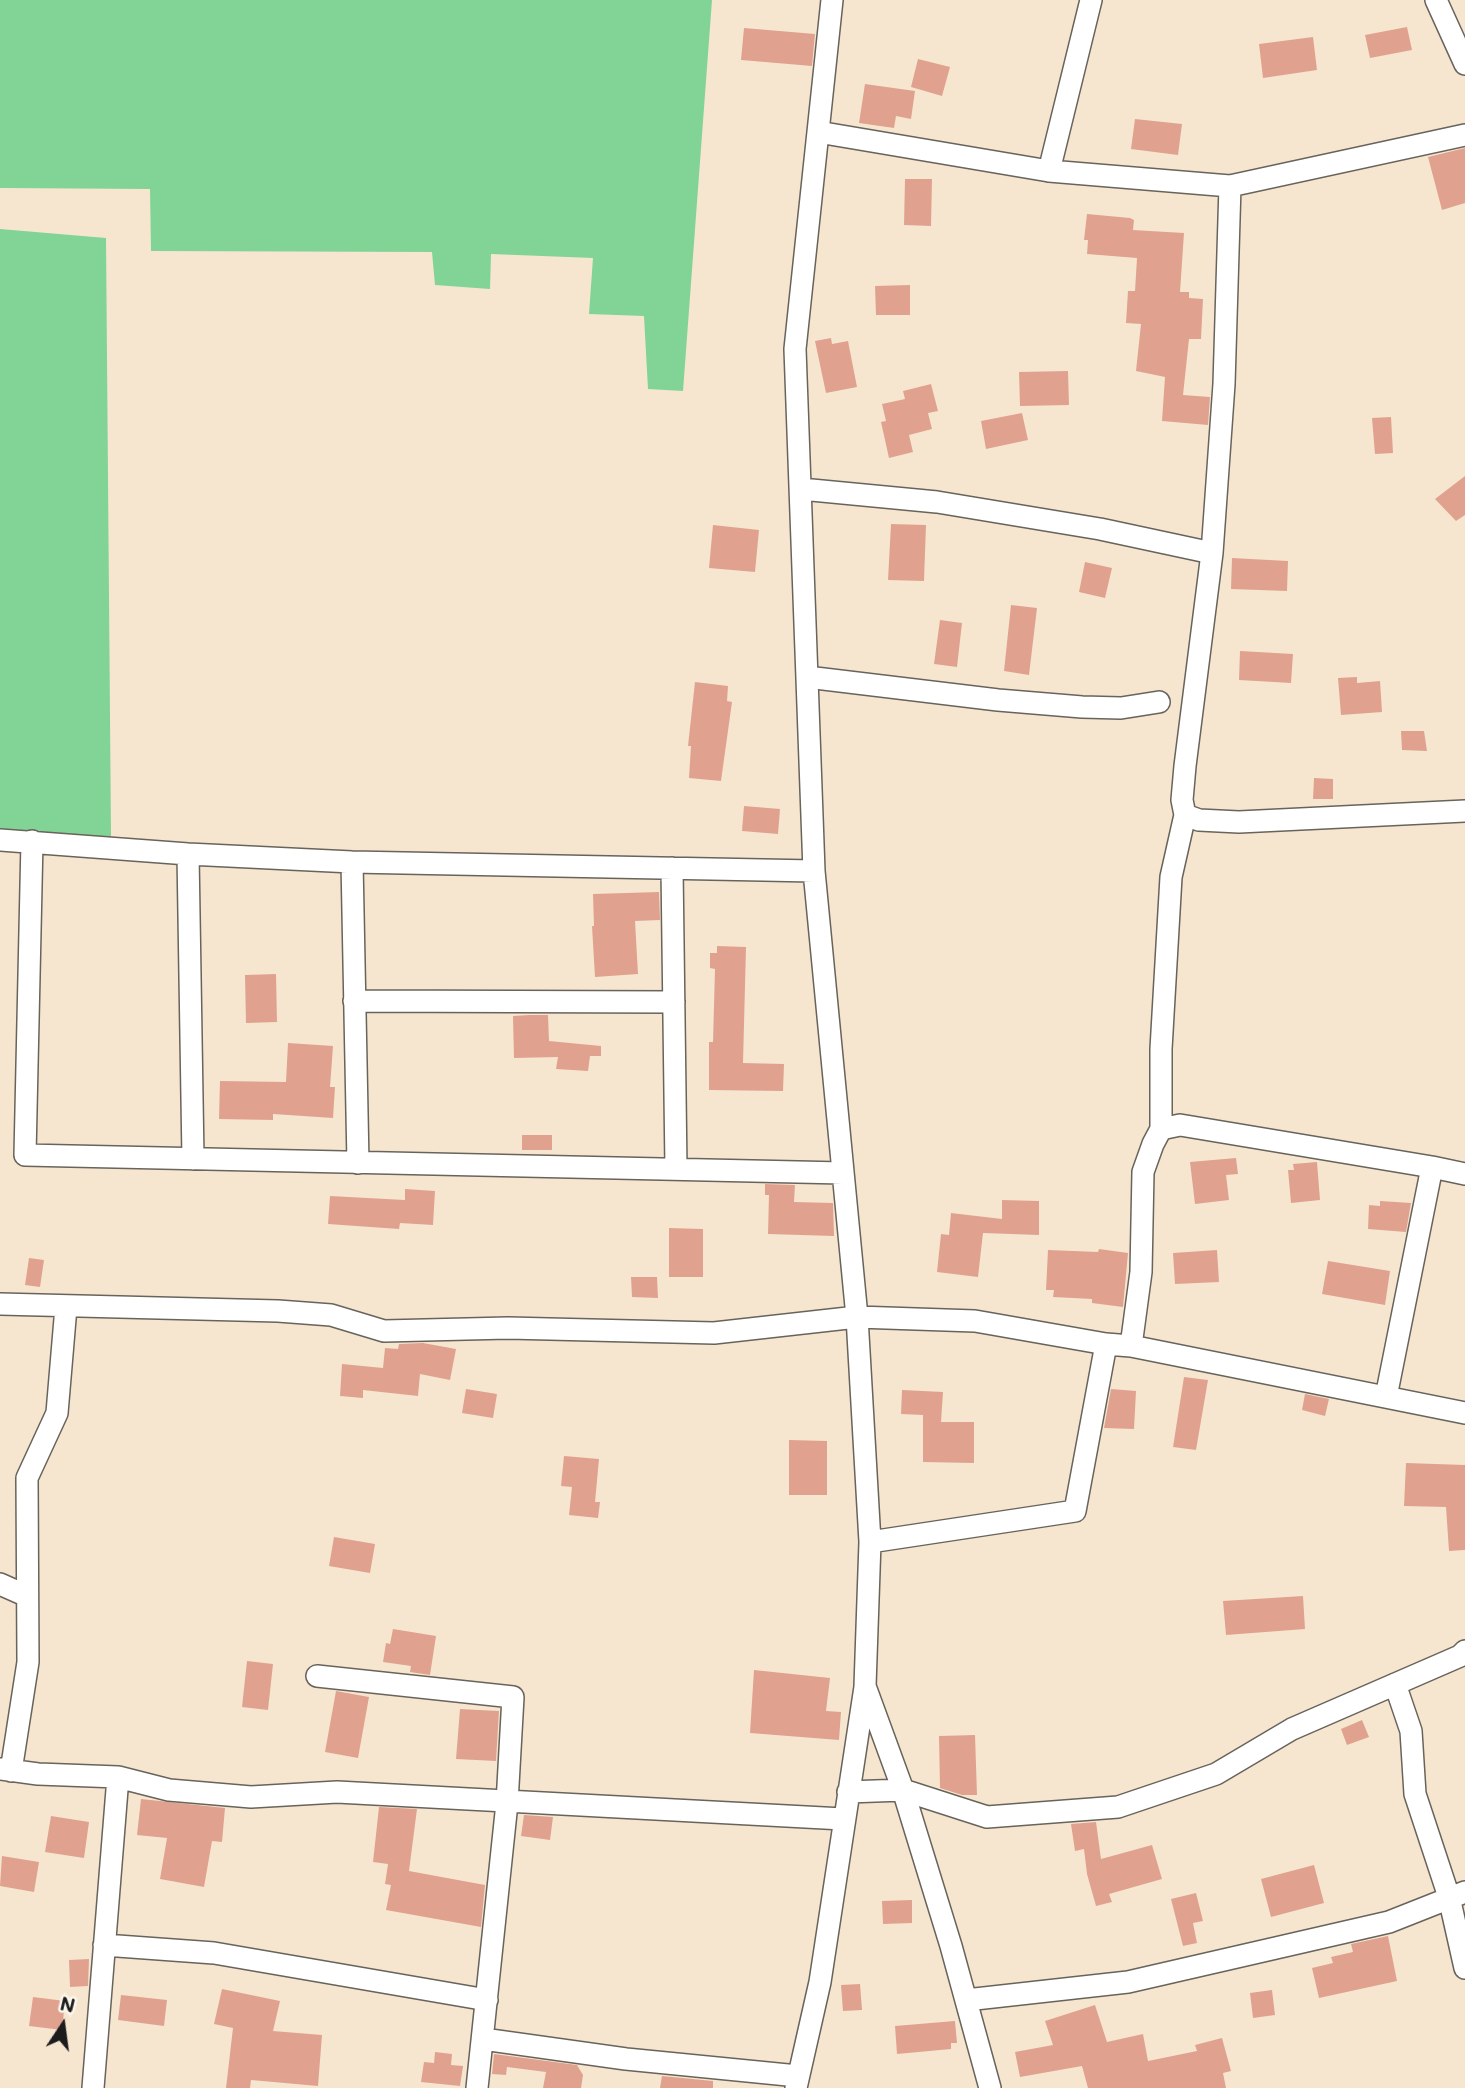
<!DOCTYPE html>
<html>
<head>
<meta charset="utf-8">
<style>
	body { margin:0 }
	#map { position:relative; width:1465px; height:2088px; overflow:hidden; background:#f6e6d0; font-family:Mali,sans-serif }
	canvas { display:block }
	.north { position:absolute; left:28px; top:1990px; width:70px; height:70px; -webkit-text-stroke:5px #fbf7ec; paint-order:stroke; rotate:13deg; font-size:19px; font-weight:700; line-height:28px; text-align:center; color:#1c1c1c }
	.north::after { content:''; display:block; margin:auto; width:24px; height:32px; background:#1c1c1c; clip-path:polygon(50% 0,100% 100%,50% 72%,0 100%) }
</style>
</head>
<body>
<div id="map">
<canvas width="1465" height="2088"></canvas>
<div class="north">N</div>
</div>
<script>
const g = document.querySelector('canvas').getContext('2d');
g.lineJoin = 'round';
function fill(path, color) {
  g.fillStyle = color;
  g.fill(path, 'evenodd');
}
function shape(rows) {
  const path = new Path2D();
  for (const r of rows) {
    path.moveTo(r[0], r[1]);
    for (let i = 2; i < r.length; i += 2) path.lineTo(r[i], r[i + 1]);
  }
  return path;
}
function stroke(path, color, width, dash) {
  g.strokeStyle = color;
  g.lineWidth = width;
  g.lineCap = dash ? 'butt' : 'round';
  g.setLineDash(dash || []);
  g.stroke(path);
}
const green = shape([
	[0,0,712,0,683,391,648,389,644,316,589,314,593,258,491,254,490,289,435,285,432,252,151,251,150,189,0,188],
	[0,229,106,238,111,837,0,832]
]);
const building = shape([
	[1407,27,1412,50,1370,58,1365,35],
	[744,28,815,34,812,66,741,60],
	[1313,37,1317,70,1263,78,1259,44],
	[918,59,950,67,942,96,911,87],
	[865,84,915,91,911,119,896,116,894,128,859,123],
	[1135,119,1182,124,1178,155,1131,149],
	[1465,148,1465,203,1442,210,1428,157],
	[905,179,932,179,931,226,904,225],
	[1087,214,1130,218,1134,220,1133,230,1184,233,1180,292,1189,292,1189,298,1203,299,1201,339,1189,339,1183,395,1210,397,1208,425,1162,421,1165,377,1136,371,1141,324,1126,323,1128,291,1135,291,1137,258,1087,254,1088,240,1084,240],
	[910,285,910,315,876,315,875,286],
	[831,338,832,344,848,341,857,387,826,393,815,341],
	[1068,371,1069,405,1020,406,1019,372],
	[931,384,938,411,928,413,932,429,909,435,913,452,889,458,881,422,886,421,882,404,905,399,903,391],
	[1022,413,1028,440,986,449,981,421],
	[1391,417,1393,453,1375,454,1372,418],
	[1465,476,1465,515,1456,521,1435,499],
	[891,524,926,525,924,581,888,580],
	[713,525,759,530,755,572,709,568],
	[1232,558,1288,561,1287,591,1231,589],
	[1085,562,1112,568,1105,598,1079,592],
	[1011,605,1037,608,1029,675,1004,671],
	[940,620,962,623,957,667,934,664],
	[1240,651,1293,654,1291,683,1239,680],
	[1357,677,1357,683,1380,681,1382,712,1341,715,1338,678],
	[695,682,728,686,727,701,732,702,721,781,689,778,691,746,688,746],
	[1401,731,1424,731,1427,751,1402,750],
	[1314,778,1333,779,1333,799,1313,799],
	[744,806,780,809,778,834,742,831],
	[659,892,660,920,635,921,638,974,595,977,592,926,594,926,593,894],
	[717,946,746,947,743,1063,784,1064,783,1091,709,1090,709,1042,713,1042,715,969,710,968,710,953,717,953],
	[276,974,277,1022,246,1023,245,975],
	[529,1015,548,1015,549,1041,601,1046,601,1056,590,1056,588,1071,556,1069,558,1057,514,1058,513,1016],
	[288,1043,333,1046,330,1087,335,1087,333,1118,273,1114,273,1120,219,1119,220,1081,286,1082],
	[522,1135,552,1135,552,1150,522,1150],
	[1236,1158,1238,1174,1226,1175,1229,1200,1195,1204,1190,1162],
	[1317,1162,1320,1200,1291,1203,1288,1170,1294,1170,1293,1164],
	[765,1184,795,1185,794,1202,833,1203,834,1236,768,1234,769,1195,765,1195],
	[405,1189,435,1191,433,1225,400,1223,399,1229,328,1224,330,1196,405,1200],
	[1002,1200,1039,1201,1039,1235,983,1233,978,1277,937,1272,941,1234,949,1235,951,1213,1002,1219],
	[1380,1201,1411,1203,1406,1232,1368,1229,1369,1205,1380,1206],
	[669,1228,703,1229,703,1277,669,1277],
	[1099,1249,1128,1253,1123,1307,1092,1303,1092,1299,1053,1297,1054,1290,1046,1290,1048,1250,1098,1252],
	[1217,1250,1219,1282,1175,1284,1173,1253],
	[29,1258,44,1260,40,1287,25,1285],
	[1328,1261,1390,1271,1385,1305,1322,1294],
	[631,1277,657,1277,658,1298,632,1297],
	[423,1343,456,1349,450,1380,420,1374,418,1396,363,1390,363,1398,340,1396,342,1364,383,1368,385,1348,398,1349,399,1344],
	[1184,1377,1208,1380,1196,1450,1173,1447],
	[466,1389,497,1394,493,1418,462,1413],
	[1111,1389,1136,1391,1134,1429,1104,1428],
	[902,1390,943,1392,941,1422,974,1422,974,1463,923,1462,923,1415,901,1414],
	[1305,1394,1329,1399,1325,1416,1302,1410],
	[789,1440,827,1441,827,1495,789,1495],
	[564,1456,599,1459,595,1502,600,1502,598,1518,569,1515,572,1487,561,1486],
	[1406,1463,1465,1465,1465,1550,1449,1551,1446,1507,1404,1506],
	[334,1537,375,1544,370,1573,329,1566],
	[1303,1596,1305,1629,1226,1635,1223,1601],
	[393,1629,436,1636,430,1675,410,1672,411,1666,383,1662,386,1643,390,1644],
	[247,1661,273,1664,268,1710,242,1707],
	[754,1670,830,1678,826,1711,841,1712,839,1740,750,1733],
	[336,1691,369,1697,358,1758,325,1752],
	[460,1709,499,1711,496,1761,456,1759],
	[1362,1720,1369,1737,1347,1745,1341,1729],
	[975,1735,977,1795,962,1795,940,1788,939,1736],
	[141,1799,225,1808,222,1842,212,1841,204,1887,160,1879,167,1838,137,1835],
	[379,1807,417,1809,409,1871,485,1885,481,1927,386,1910,391,1885,385,1884,388,1864,373,1862],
	[524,1815,553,1817,550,1840,521,1836],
	[51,1816,89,1822,84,1858,45,1852],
	[1096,1822,1101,1859,1152,1845,1162,1879,1109,1894,1112,1902,1096,1906,1087,1874,1084,1849,1075,1851,1071,1824],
	[2,1856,39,1862,34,1892,0,1886],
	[1314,1865,1324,1903,1271,1917,1261,1879],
	[1196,1893,1203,1921,1193,1923,1197,1943,1183,1946,1171,1899],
	[912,1900,912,1923,883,1924,882,1901],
	[1388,1936,1397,1981,1319,1998,1312,1968,1333,1963,1331,1957,1353,1952,1351,1944],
	[89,1959,88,1986,70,1987,69,1960],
	[860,1984,862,2010,843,2011,841,1985],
	[222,1989,280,2001,273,2031,322,2035,318,2086,251,2080,250,2088,226,2088,233,2028,214,2024],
	[1272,1990,1275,2015,1253,2018,1250,1993],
	[121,1995,167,2000,164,2026,118,2020],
	[33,1997,65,2001,62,2030,29,2026],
	[1095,2005,1107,2042,1143,2034,1148,2061,1197,2051,1195,2045,1222,2038,1231,2071,1223,2073,1226,2088,1088,2088,1082,2066,1020,2077,1015,2052,1053,2045,1045,2021],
	[955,2021,957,2043,951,2043,951,2049,897,2054,895,2026],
	[435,2052,452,2054,451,2065,463,2066,460,2086,421,2082,424,2062,434,2063],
	[494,2054,577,2065,583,2075,581,2088,543,2088,546,2072,507,2067,506,2075,492,2074],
	[662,2076,713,2081,713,2088,660,2088]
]);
const minor = shape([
	[832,0,795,349,814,871,857,1317,870,1542,865,1686,903,1790,951,1946,990,2088],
	[1436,0,1465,64],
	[818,132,1049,171,1230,186,1465,135],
	[1049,171,1091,0],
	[1230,186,1224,384,1212,553,1185,766,1182,800,1185,815,1199,820,1239,822,1465,811],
	[801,489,937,502,1100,529,1212,553],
	[807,677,998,700,1082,707,1121,708,1159,702],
	[0,840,188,854,352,862,814,871],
	[32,841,25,1155,843,1173],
	[188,854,193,1159],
	[352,862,358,1163],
	[672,868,676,1169],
	[354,1001,674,1002],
	[1161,1129,1161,1049,1171,877,1185,815],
	[1432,1167,1465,1174],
	[0,1304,278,1311,331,1315,384,1331,508,1328,714,1333,857,1317,975,1321,1106,1344,1131,1346,1465,1413],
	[1131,1346,1141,1272,1143,1172,1153,1144,1161,1129,1180,1125,1432,1167,1386,1397],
	[870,1542,1075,1511,1106,1344],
	[0,1584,27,1596],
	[317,1676,513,1697,507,1803,477,2088],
	[1395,1684,1411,1731,1415,1794,1449,1897,1465,1968],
	[0,1769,38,1774,118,1777,169,1790,251,1797,337,1792,843,1819],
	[11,1771,28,1662,27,1478,57,1413,66,1307],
	[848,1792,903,1790,987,1817,1118,1807,1216,1774,1292,1729,1460,1656,1465,1651],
	[104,1945,214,1953,487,2000],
	[966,2000,1128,1982,1389,1922,1465,1892],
	[483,2039,626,2059,798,2076],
	[93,2088,118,1777],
	[796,2088,820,1982,865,1687]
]);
fill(green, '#81d495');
fill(building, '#e0a28f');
stroke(minor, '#68635b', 24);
stroke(minor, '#fff', 21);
</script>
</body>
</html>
